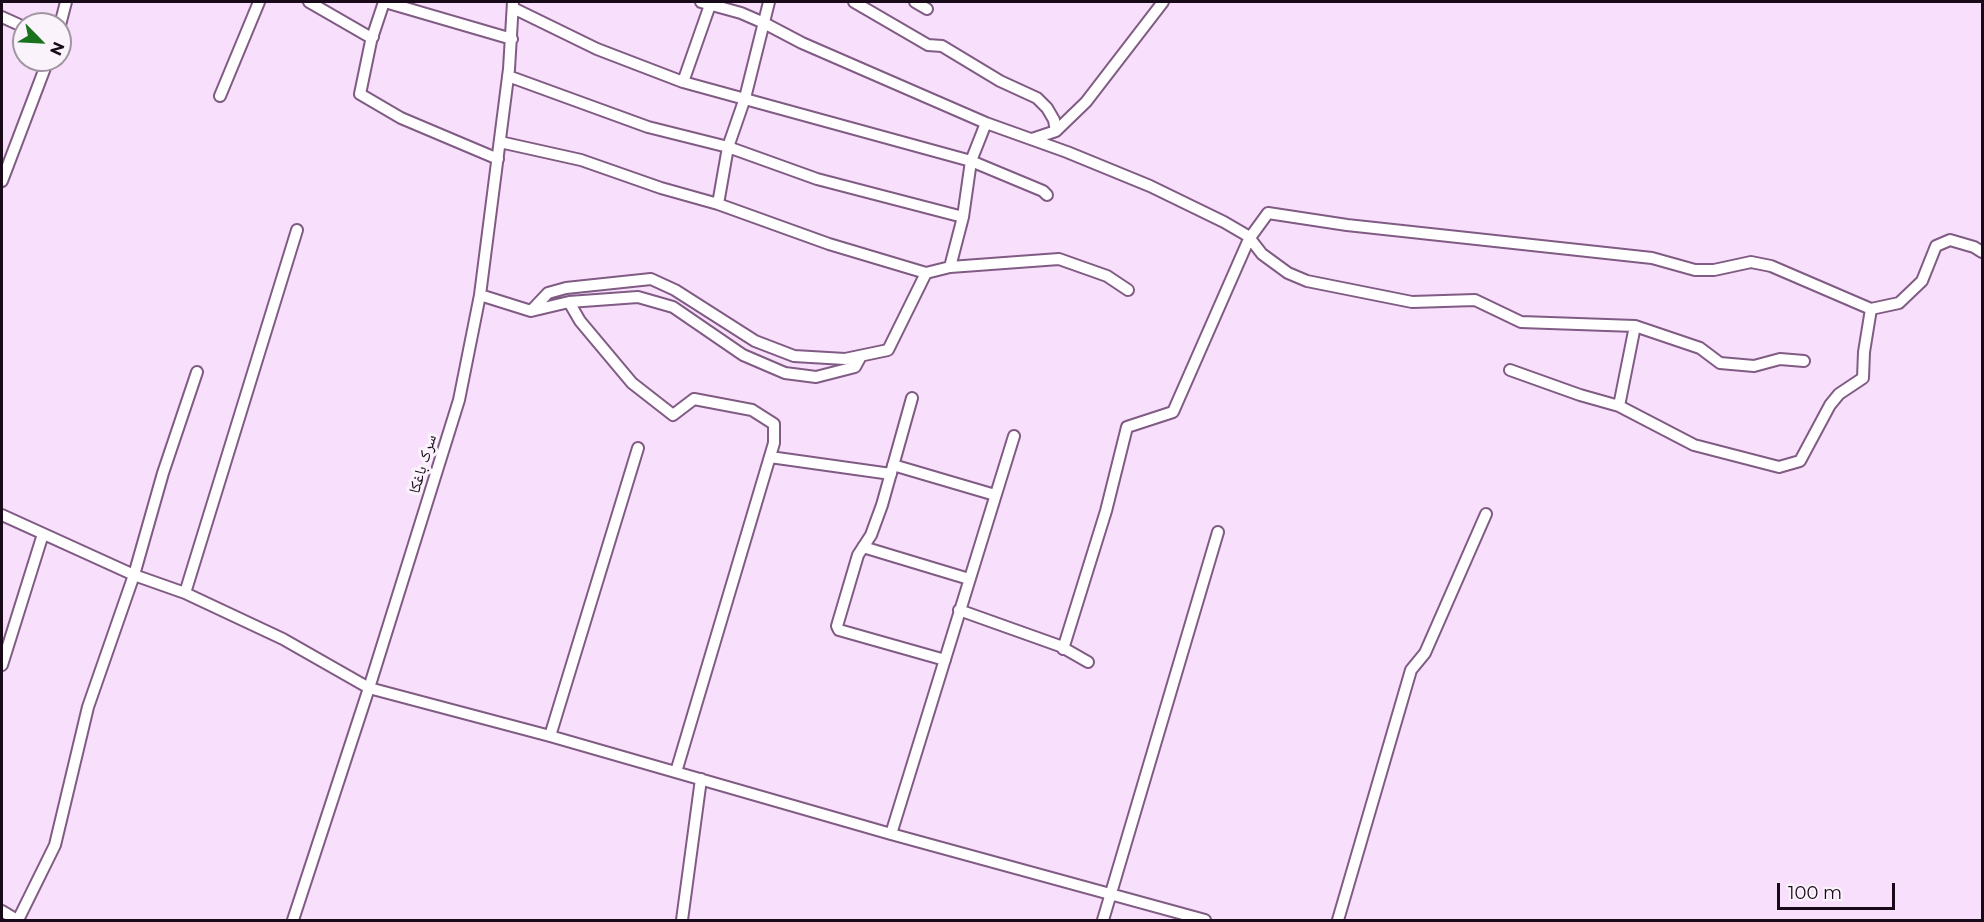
<!DOCTYPE html>
<html>
<head>
<meta charset="utf-8">
<style>
	body { margin:0 }
	#map { position:relative; width:1984px; height:922px; overflow:hidden; background:#f8dffb; font-family:Montserrat,sans-serif }
	canvas { display:block }
	.frame { position:absolute; inset:0; border:3px solid #180a19; pointer-events:none }
	.north { position:absolute; left:12px; top:12px; width:60px; height:60px; box-sizing:border-box; background:#fbf3fc; border:2px solid #a096a1; border-radius:50%; rotate:114deg; font-size:16px; font-weight:700; line-height:24px; text-align:center; color:#180a19 }
	.north::after { content:''; display:block; margin:auto; width:21px; height:27px; background:#1b721e; clip-path:polygon(50% 0,100% 100%,50% 72%,0 100%) }
	.scale { position:absolute; left:1777px; top:883px; width:118px; height:27px; box-sizing:border-box; border:3px solid #180a19; border-top:0; padding-left:8px; font-size:18px; line-height:21px; white-space:nowrap; color:#180a19; -webkit-text-stroke:4px #fbf3fc; paint-order:stroke }
</style>
</head>
<body>
<div id="map">
<canvas width="1984" height="922"></canvas>
<div class="frame"></div>
<div class="north">N</div>
<div class="scale">100 m</div>
</div>
<script>
const g = document.querySelector('canvas').getContext('2d');
g.lineJoin = 'round';
function shape(rows) {
  const path = new Path2D();
  for (const r of rows) {
    path.moveTo(r[0], r[1]);
    for (let i = 2; i < r.length; i += 2) path.lineTo(r[i], r[i + 1]);
  }
  return path;
}
function stroke(path, color, width, dash) {
  g.strokeStyle = color;
  g.lineWidth = width;
  g.lineCap = dash ? 'butt' : 'round';
  g.setLineDash(dash || []);
  g.stroke(path);
}
function drawText(font, color, halo, rows, align = 'center') {
  g.font = font + ' Montserrat,"Noto Naskh Arabic",sans-serif';
  g.lineWidth = 6;
  g.setLineDash([]);
  g.textBaseline = 'middle';
  g.strokeStyle = halo;
  g.fillStyle = color;
  for (const [text, x, y, turn = 0] of rows) {
    g.save();
    g.translate(x, y);
    g.rotate((+turn || 0) * Math.PI / 180);
    g.textAlign = isNaN(turn) ? turn : align;
    if (halo) g.strokeText(text, 0, 0);
    g.fillText(text, 0, 0);
    g.restore();
  }
}
const minor = shape([
	[309,2,368,36,373,37],
	[384,2,371,41,360,94,401,118,498,159],
	[385,2,512,39],
	[701,2,741,13,764,23,802,43,986,123,1067,152,1150,186,1224,222,1248,236,1262,254,1288,273,1307,281,1412,302,1475,300,1521,322,1635,326,1700,348,1720,363,1754,366,1780,359,1804,361],
	[854,2,928,45,942,46,1000,81,1037,98,1047,108,1054,120,1056,131],
	[915,2,927,9],
	[513,8,597,49,683,82,971,161,1043,191,1047,195],
	[2,17,24,27],
	[60,25,66,2],
	[508,76,648,127,728,147,817,179,963,217],
	[683,82,710,5],
	[220,96,259,2],
	[1032,139,1056,131,1086,102,1163,2],
	[500,142,581,160,661,188,718,204,829,244,926,273,950,267,1059,259,1107,276,1128,290],
	[2,181,48,60],
	[718,204,728,147,745,98,769,2],
	[950,267,963,217,971,161,986,123],
	[480,295,531,311,569,302,638,297,673,307,743,355,785,373,816,377,855,367,861,356],
	[569,302,580,321,632,383,673,415,694,399,752,410,774,424,774,443,676,772],
	[531,311,548,293,566,288,651,279,675,290,755,341,794,356,845,359,888,350,926,273],
	[1510,370,1580,395,1619,406,1694,445,1779,467,1800,461,1830,405,1839,394,1863,378,1864,352,1871,309],
	[912,398,882,505,871,535,858,555,837,626,839,630,945,660],
	[1619,406,1635,326],
	[770,457,891,474],
	[893,465,995,495],
	[2,515,134,575,185,593,283,639,369,688,550,736,891,834,1205,920],
	[863,547,969,579],
	[185,593,297,230],
	[959,610,1060,646,1088,662],
	[1063,649,1106,511,1127,427,1173,412,1249,239,1268,213,1347,225,1652,258,1695,270,1714,270,1751,262,1771,266,1871,309,1899,303,1922,281,1936,246,1950,240,1974,247,1982,252],
	[2,665,43,534],
	[550,736,638,448],
	[891,834,1014,436],
	[2,911,17,920],
	[18,920,55,845,88,707,134,575,163,473,197,372],
	[293,920,369,688,459,400,480,295,509,69,513,2],
	[682,920,701,779],
	[1103,920,1218,532],
	[1338,920,1411,670,1425,653,1486,514]
]);
const streetNames = [
	["سرک باغکا",423,464,-73]
];
stroke(minor, '#805b84', 14);
stroke(minor, '#fff', 10);
drawText('16px', '#180a19', '#fbf3fc', streetNames);
</script>
</body>
</html>
